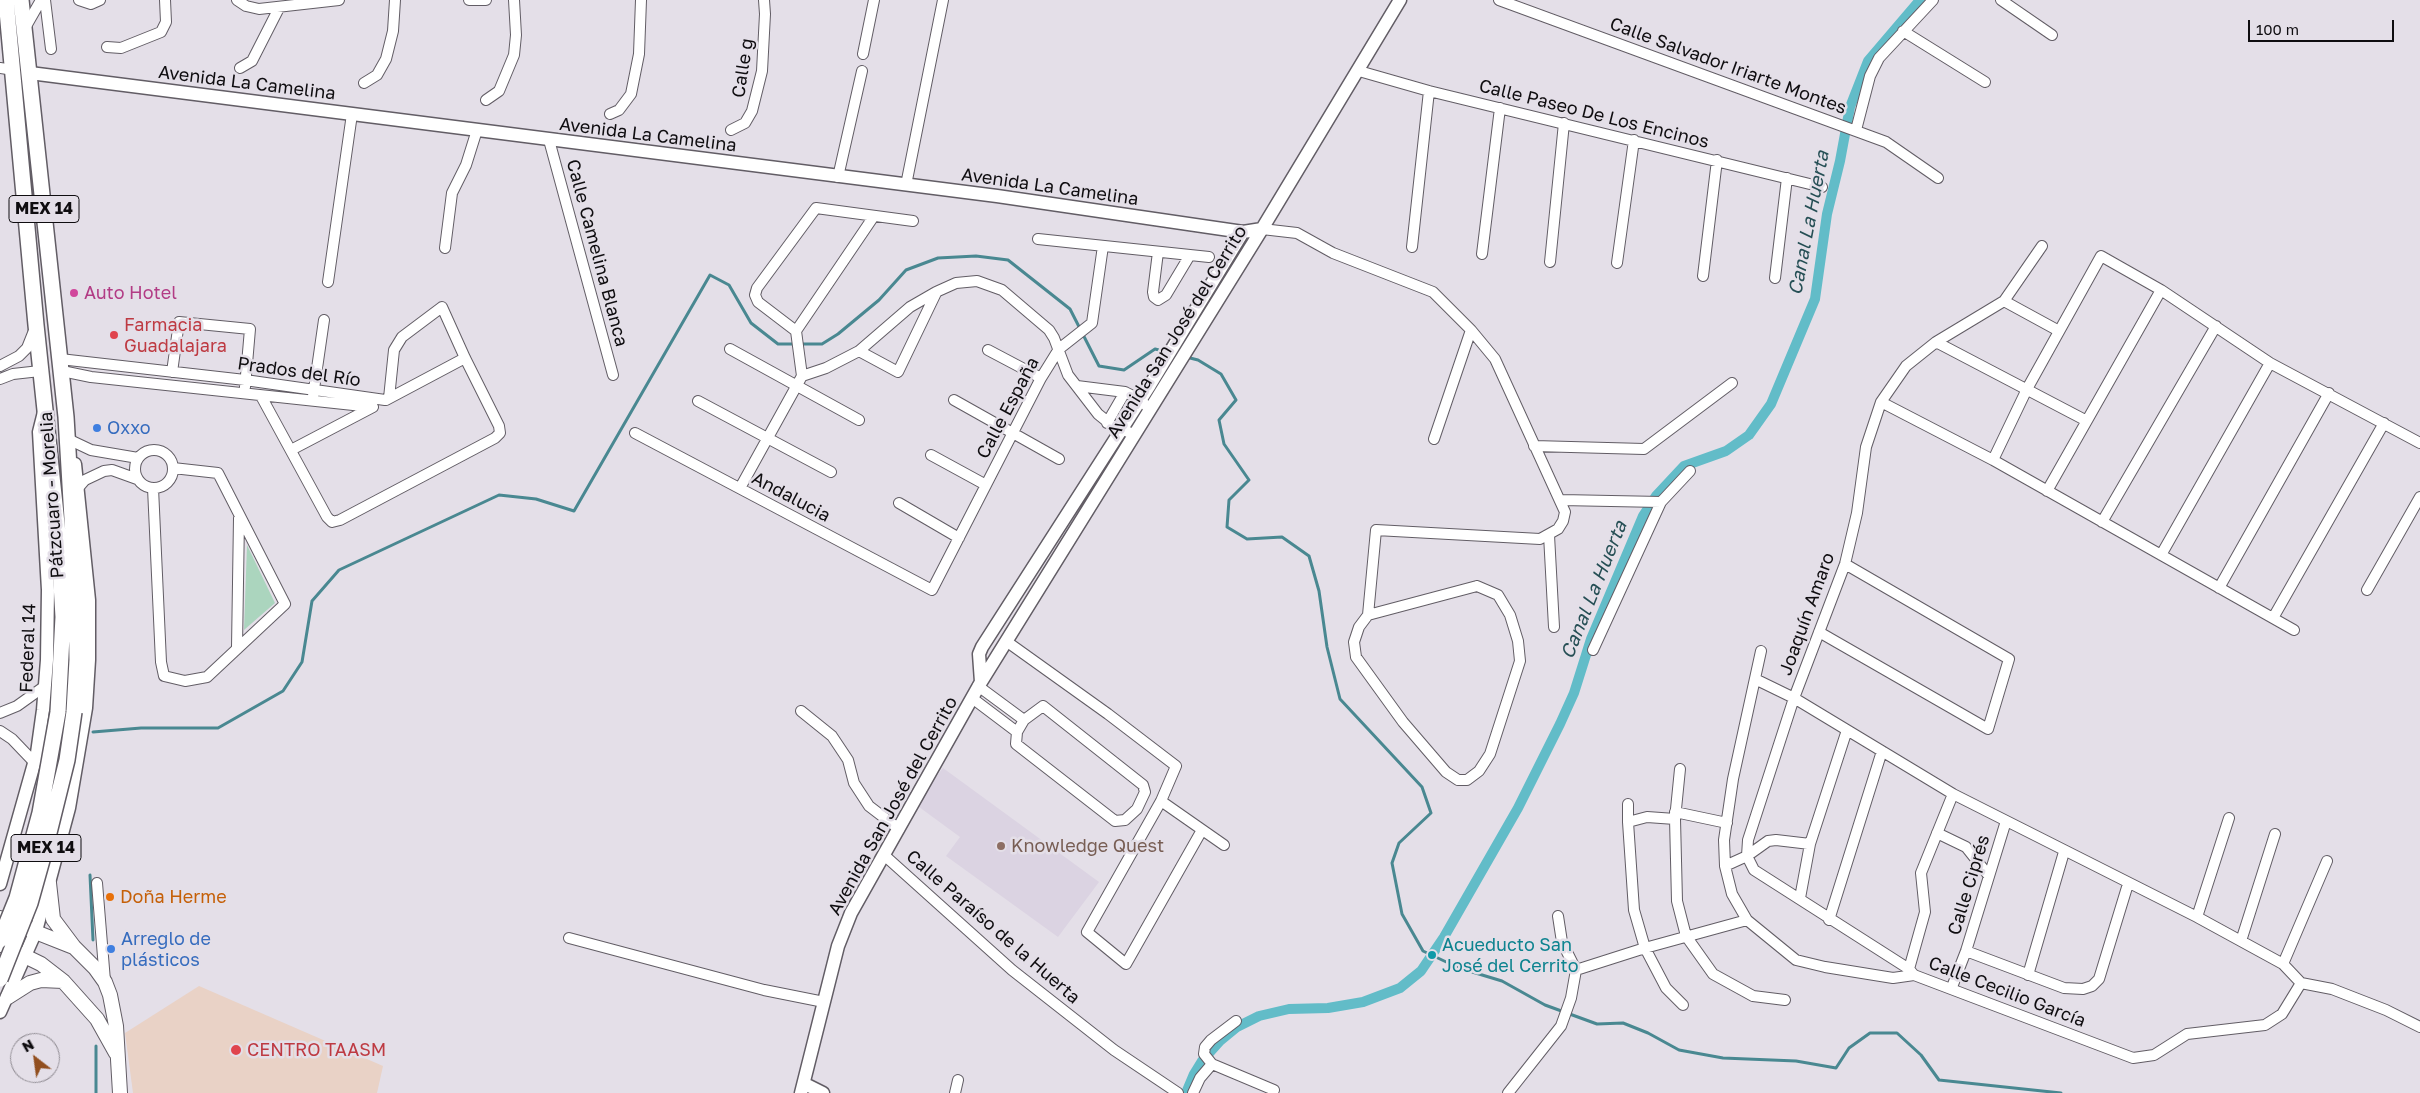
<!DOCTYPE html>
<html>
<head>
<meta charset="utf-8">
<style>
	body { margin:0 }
	#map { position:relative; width:2420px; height:1093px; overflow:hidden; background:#e4dfe8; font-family:"Golos Text",sans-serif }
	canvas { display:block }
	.north { position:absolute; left:10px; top:1033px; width:50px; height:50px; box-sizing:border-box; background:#e4dfe8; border:1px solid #8f8b92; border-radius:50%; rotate:330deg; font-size:14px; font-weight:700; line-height:20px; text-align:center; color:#0f0d10 }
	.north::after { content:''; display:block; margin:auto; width:18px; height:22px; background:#924f1f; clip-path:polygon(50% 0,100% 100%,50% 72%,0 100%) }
	.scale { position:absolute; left:2248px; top:20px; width:146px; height:22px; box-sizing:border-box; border:2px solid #0f0d10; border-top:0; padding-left:6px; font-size:15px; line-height:18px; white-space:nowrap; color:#0f0d10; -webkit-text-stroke:4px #e4dfe8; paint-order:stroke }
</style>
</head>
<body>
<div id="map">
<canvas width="2420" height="1093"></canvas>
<div class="north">N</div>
<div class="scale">100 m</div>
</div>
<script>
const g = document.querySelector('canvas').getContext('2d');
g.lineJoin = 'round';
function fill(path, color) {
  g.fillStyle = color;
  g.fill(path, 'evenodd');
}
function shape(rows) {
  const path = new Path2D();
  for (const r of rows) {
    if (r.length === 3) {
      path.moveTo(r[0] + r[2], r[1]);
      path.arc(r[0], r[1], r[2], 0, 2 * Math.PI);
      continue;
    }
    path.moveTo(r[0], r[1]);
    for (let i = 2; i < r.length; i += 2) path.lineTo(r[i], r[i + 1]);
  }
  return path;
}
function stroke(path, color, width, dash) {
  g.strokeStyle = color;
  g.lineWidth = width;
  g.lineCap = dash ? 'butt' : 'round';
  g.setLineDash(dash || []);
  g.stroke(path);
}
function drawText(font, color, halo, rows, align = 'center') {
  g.font = font + ' "Golos Text",sans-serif';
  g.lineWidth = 5;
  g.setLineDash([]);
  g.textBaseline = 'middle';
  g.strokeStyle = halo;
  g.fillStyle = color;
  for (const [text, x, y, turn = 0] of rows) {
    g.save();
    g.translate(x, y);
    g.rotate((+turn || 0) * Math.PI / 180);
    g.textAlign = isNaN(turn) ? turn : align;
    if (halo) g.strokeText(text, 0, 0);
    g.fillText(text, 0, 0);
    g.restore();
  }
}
const built = shape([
	[943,768,1099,882,1058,937,946,856,960,837,915,804]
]);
const medical = shape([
	[199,986,383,1066,377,1093,133,1093,125,1033]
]);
const green = shape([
	[247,545,275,603,244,630]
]);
const stream = shape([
	[1186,357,1198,360,1221,374,1236,400,1219,420,1224,444,1249,480,1229,500,1227,527,1247,539,1282,537,1309,556,1319,591,1327,647,1340,699,1422,787,1431,813,1399,843,1392,863,1402,914,1423,951,1459,968,1502,981,1545,1005,1597,1024,1623,1023,1648,1033,1679,1050,1723,1058,1796,1061,1836,1068,1849,1048,1870,1033,1897,1033,1921,1055,1939,1080,2061,1093],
	[93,732,141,728,218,728,283,691,302,662,312,601,339,570,499,495,536,499,574,511,710,275,729,285,751,323,778,344,822,344,838,334,879,300,906,270,938,258,976,256,1008,260,1070,309,1099,366,1124,370,1155,349,1167,352],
	[90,875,93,940],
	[96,1046,96,1093]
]);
const canal = shape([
	[1186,1093,1194,1074,1202,1061,1220,1041,1237,1027,1259,1016,1289,1009,1328,1008,1363,1002,1400,988,1421,971,1444,937,1518,808,1560,724,1574,693,1591,639,1643,516,1656,496,1684,466,1726,451,1749,435,1771,404,1815,299,1827,214,1840,161,1850,107,1868,61,1920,0]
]);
const minor = shape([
	[45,0,51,49],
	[79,0,91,4,100,0],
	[237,0,246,6,259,9,339,0],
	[469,0,486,0],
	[1499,0,1886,142,1938,178],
	[2001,0,2052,35],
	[25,28,41,0],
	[1903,31,1985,82],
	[107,47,121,48,161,32,166,22,165,0],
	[863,54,874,0],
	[0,68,14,70],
	[240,68,252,61,279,8],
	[1359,71,1429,91,1822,187],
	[364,83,377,75,386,59,393,31,395,0],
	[486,100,499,91,514,55,516,35,514,0],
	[610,114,619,110,631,94,639,54,641,0],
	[731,130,745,123,752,111,762,71,765,14,764,0],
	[1856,130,1870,76,1879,58,1933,0],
	[549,140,613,375],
	[838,177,862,71],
	[906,185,943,0],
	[1262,229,1297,233,1333,253,1433,292,1471,330,1495,359,1565,512,1563,521,1558,529,1540,539,1376,530,1368,615],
	[1038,239,1209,257],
	[1412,247,1429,91],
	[445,248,452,193,466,165,477,130],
	[1158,252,1153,292,1154,297,1158,300,1166,295,1190,255],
	[1482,254,1500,108],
	[1550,262,1564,123],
	[1617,263,1634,140],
	[1703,276,1717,160],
	[1775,278,1787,178],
	[328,282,352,114],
	[2004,301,2059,331],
	[796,331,758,302,755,295,757,288,816,208,913,221],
	[796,331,874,216],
	[1936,342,2085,420],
	[730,349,859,420],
	[988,350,1041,378],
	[859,351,898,372,936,293],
	[60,359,245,380,385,400],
	[0,366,19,356,27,348,35,328],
	[62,371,91,377,372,407],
	[172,372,179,322,250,329,245,387],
	[802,376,826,368,859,351,910,307,936,292,956,283,977,281,1002,290,1049,330,1054,338,1068,375,1098,414,1114,427,1134,434],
	[0,379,13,374,40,371],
	[1077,386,1125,392,1141,400,1149,409],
	[261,396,327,517,332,522,340,520,495,438,500,433,499,426,465,358,442,307,402,337,394,350,389,398],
	[313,396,324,320],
	[386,400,465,358],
	[954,400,1059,459],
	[698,401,831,472],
	[1881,402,1993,460,2294,630],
	[1107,423,1125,392],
	[635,433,932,590,1041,378,1059,349,1092,323,1103,246],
	[1434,439,1471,330],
	[72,441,91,450,138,458],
	[1534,446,1644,449,1732,383],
	[154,469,19],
	[291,450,373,407],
	[931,455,986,485],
	[1993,460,2027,389,2101,256,2161,290,2270,363,2420,443],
	[78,488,85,480,104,471,112,470,137,479],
	[153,488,161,662,164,676,185,681,207,677,285,604,218,473,173,468],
	[740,488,802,376,796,331],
	[2047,491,2161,290],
	[1561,500,1661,502],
	[899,503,959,538],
	[2102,522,2216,326],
	[1549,535,1554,627],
	[2161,555,2270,363],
	[1477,586,1498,595,1510,615,1518,641,1520,661,1490,754,1479,771,1467,780,1458,780,1446,772,1403,722,1356,657,1354,642,1359,627,1368,615,1477,586],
	[2219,588,2329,393],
	[2367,590,2420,497],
	[2273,618,2384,423],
	[1819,632,1988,729,2009,659,1845,564],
	[1006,641,1108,714,1176,766,1161,801,1087,932,1126,964,1202,830],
	[237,647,239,518],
	[1593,650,1661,502,1690,471],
	[1761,651,1733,779,1724,840,1725,866,1732,894,1747,920,1796,960,1825,967,1893,978,1914,975,2133,1058,2154,1055,2187,1034,2265,1025,2282,1014,2301,983],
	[1755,679,1794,698,1953,794,2197,917,2283,964,2301,983,2332,989,2386,1010,2420,1027],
	[978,686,1024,720],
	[972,698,1017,732],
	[1043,706,1143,785,1145,792,1137,809,1125,820,1115,821,1016,744,1017,732,1024,720,1043,706],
	[801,711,832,736,848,760,854,783,869,806,899,829],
	[0,713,17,706,45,686],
	[0,731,12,739,34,762],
	[1680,769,1675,819,1677,901,1686,936,1713,974,1753,996,1785,1000],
	[1161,801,1224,845],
	[1628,804,1628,822,1634,910,1645,948,1666,988,1683,1005],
	[1675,812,1727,823],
	[1628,822,1647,817,1675,819],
	[1937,833,1966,847,1989,876],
	[884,855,1012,970,1114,1050,1178,1093],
	[1725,866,1747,856,1768,841,1776,840,1810,844],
	[97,883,105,981],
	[1800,898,1810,844,1847,730],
	[1558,916,1562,942,1576,970],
	[2197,917,2229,818],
	[1829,920,1882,751],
	[569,938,764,990,824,1002],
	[2241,941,2275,834],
	[1966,951,2064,988,2083,989,2092,986,2099,979,2128,884],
	[2283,964,2327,861],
	[1909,969,1925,912,1921,873,1953,794],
	[1576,970,1645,948,1747,920],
	[1914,975,1909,969,1754,870,1747,856,1748,840,1794,698,1845,564,1857,513,1866,447,1881,402,1906,366,1936,342,2004,301,2042,246],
	[2028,975,2064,852],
	[1952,987,1966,951,2006,821],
	[1236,1021,1211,1040,1205,1047,1204,1054,1212,1064,1274,1090],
	[955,1093,958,1080],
	[1193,1093,1200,1078,1212,1064],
	[1508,1093,1561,1026,1571,998,1576,970]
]);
const tertiary = shape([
	[30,73,997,196,1243,232,1262,229],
	[981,682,979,654,982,647,1150,385,1243,232],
	[0,884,37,753,43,710,47,660,48,590,39,432,44,412],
	[0,1012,36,931,69,808,86,708,89,660,89,600,75,464],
	[805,1084,823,1093],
	[801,1093,838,946,851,913,981,682,1262,229,1400,0]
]);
const secondary = shape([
	[49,883,53,919,74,947,95,968,105,982,110,995,116,1026,120,1093],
	[0,918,71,946],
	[2,945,41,964,63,981,97,1019,116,1053],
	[8,997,30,983,41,980,63,981]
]);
const primary = shape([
	[6,0,36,325,58,533,63,617,58,712],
	[21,0,66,417,76,586,77,660,74,712]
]);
const primaryBridge = shape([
	[0,940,17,898,40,813,58,712],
	[0,979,30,903,44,853,67,760,74,712]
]);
const markers = [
	[74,293,5,"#d1479c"],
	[114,335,5,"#e0444e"],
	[97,428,5,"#3f7fe0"],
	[1001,846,5,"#8d6e63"],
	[110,897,5,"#e8710a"],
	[111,949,5,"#3f7fe0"],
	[1432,955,5,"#0f9aa8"],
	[236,1050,6,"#e0444e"]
];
const shields = [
	[44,209,70],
	[46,848,70]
];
const shieldNames = [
	["MEX 14",44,209],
	["MEX 14",46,848]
];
const streetNames = [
	["Calle Salvador Iriarte Montes",1728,66,20],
	["Calle g",743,68,-81],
	["Avenida La Camelina",247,83,7],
	["Calle Paseo De Los Encinos",1594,114,14],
	["Avenida La Camelina",648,135,7],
	["Avenida La Camelina",1050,187,8],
	["Calle Camelina Blanca",597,253,75],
	["Avenida San José del Cerrito",1177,332,-58],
	["Prados del Río",299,372,8],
	["Calle España",1008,408,-62],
	["Pátzcuaro - Morelia",52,495,-94],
	["Andalucia",791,497,28],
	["Joaquín Amaro",1807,614,-70],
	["Federal 14",28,648,-88],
	["Avenida San José del Cerrito",893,806,-61],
	["Calle Ciprés",1969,885,-73],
	["Calle Paraíso de la Huerta",993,927,41],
	["Calle Cecilio García",2007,992,21]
];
const hotelNames = [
	["Auto Hotel",84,293]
];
const healthNames = [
	["Farmacia",124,325],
	["Guadalajara",124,346],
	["CENTRO TAASM",247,1050]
];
const shopNames = [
	["Oxxo",107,428],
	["Arreglo de",121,939],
	["plásticos",121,960]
];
const educationNames = [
	["Knowledge Quest",1011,846]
];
const foodNames = [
	["Doña Herme",120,897]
];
const cultureNames = [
	["Acueducto San",1442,945],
	["José del Cerrito",1442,966]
];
const waterNames = [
	["Canal La Huerta",1809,223,-79],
	["Canal La Huerta",1594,590,-68]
];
fill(built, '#dbd3e2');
fill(medical, '#e9d2c6');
fill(green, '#abd5be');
stroke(stream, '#498891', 3);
stroke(canal, '#62bcc8', 10);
stroke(minor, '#625d65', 12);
stroke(tertiary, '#625d65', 15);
stroke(secondary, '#625d65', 16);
stroke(primary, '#625d65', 18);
stroke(minor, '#fff', 10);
stroke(tertiary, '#fff', 12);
stroke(secondary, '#fff', 14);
stroke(primary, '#fff', 15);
stroke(primaryBridge, '#625d65', 18, []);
stroke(primaryBridge, '#fff', 15);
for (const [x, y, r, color] of markers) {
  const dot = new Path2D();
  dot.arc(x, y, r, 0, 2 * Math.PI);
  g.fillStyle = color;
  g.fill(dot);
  stroke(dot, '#e4dfe8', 2);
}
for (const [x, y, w] of shields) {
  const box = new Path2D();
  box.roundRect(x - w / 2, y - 13.5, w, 27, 4);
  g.fillStyle = '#e4dfe8';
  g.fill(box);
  stroke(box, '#0f0d10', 1);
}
drawText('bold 16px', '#0f0d10', null, shieldNames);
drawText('18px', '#0f0d10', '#e4dfe8', streetNames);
drawText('18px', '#b23c85', '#e4dfe8', hotelNames, 'left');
drawText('18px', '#be3a42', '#e4dfe8', healthNames, 'left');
drawText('18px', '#366cbe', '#e4dfe8', shopNames, 'left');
drawText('18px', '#785e54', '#e4dfe8', educationNames, 'left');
drawText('18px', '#c56008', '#e4dfe8', foodNames, 'left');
drawText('18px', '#0d838f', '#e4dfe8', cultureNames, 'left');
drawText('italic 19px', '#264f55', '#e4dfe8', waterNames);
</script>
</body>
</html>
